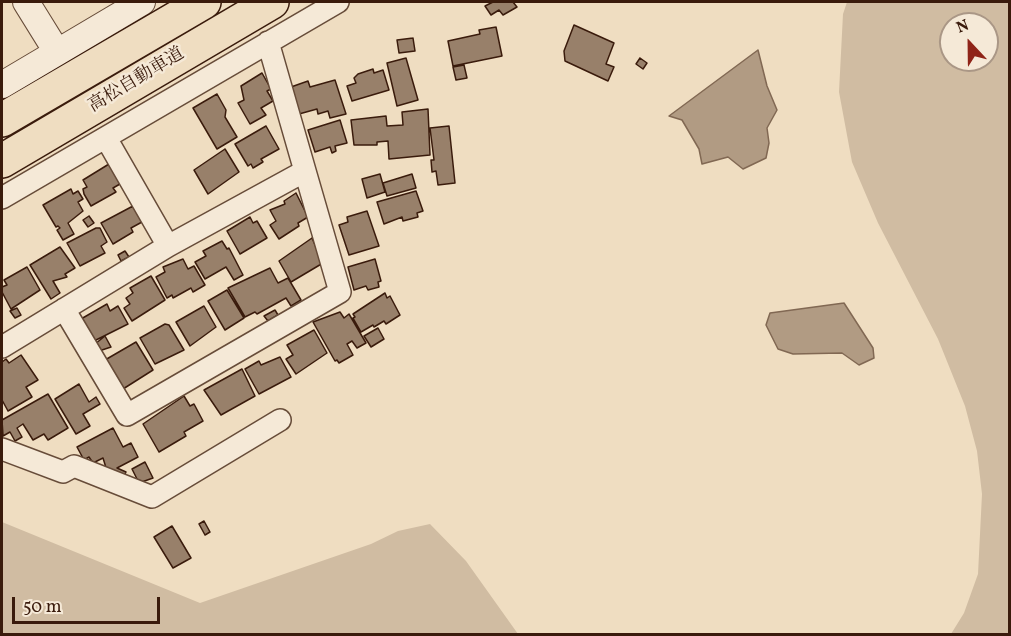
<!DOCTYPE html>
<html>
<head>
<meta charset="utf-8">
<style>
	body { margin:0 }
	#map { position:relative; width:1011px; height:636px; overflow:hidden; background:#efddc1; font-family:Vollkorn,serif }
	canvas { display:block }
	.frame { position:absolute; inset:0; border:3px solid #3a1b0c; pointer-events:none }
	.north { position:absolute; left:939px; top:12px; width:60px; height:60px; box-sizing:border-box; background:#f5e9d7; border:2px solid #aa9786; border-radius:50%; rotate:338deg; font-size:16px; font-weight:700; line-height:24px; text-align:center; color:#3a1b0c }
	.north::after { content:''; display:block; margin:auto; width:21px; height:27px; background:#8f2418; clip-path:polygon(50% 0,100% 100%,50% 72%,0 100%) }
	.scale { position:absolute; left:12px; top:597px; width:148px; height:27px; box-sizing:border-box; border:3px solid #3a1b0c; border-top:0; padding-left:8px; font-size:18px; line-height:21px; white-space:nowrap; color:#3a1b0c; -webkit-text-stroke:4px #f5e9d7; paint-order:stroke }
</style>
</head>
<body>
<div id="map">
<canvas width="1011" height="636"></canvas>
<div class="frame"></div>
<div class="north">N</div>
<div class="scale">50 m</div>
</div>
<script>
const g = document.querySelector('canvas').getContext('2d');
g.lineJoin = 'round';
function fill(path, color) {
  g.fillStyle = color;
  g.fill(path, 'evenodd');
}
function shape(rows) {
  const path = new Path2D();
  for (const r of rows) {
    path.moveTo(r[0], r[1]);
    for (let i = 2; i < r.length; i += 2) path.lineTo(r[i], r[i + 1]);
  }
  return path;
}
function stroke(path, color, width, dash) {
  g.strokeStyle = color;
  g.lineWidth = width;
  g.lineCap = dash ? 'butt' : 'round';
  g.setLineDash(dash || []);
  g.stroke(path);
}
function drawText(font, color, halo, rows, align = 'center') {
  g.font = font + ' Vollkorn,"Noto Serif JP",serif';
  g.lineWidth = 5;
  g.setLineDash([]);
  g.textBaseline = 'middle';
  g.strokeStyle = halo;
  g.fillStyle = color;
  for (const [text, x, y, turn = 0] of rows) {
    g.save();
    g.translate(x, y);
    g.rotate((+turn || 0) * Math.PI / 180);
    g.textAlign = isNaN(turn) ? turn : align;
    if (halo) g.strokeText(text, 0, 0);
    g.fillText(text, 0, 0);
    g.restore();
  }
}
const green = shape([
	[847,2,1009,2,1009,634,951,634,964,613,978,574,982,494,977,451,965,406,938,339,878,223,852,162,839,92,843,14],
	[951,24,987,24,987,60,951,60],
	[2,522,200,603,371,544,398,531,430,524,466,561,518,634,2,634]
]);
const water = shape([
	[758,50,767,86,777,110,767,128,769,143,766,158,743,169,728,157,702,164,699,149,682,120,669,116,758,50],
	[844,303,873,348,874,358,859,365,842,353,793,354,778,349,766,325,770,313,844,303]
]);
const building = shape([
	[493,2,513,2,517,7,503,15,499,10,491,15,485,6,493,2],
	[574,25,614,43,606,64,614,67,608,81,565,61,564,51,574,25],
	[496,27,502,56,453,66,448,41,480,34,479,30,496,27],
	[413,38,415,51,399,53,397,40,413,38],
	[406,58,418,100,397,106,387,63,406,58],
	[640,58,647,63,643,69,636,64,640,58],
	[464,65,467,78,456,80,453,67,464,65],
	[373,69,374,73,383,70,389,90,352,101,347,86,356,83,354,78,358,74,373,69],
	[262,73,271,89,267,91,273,101,261,108,266,115,250,124,238,103,244,100,241,86,262,73],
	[335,80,346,114,330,118,328,111,318,114,317,109,299,114,291,87,308,81,310,87,335,80],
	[217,94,226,110,225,117,237,137,217,149,193,108,217,94],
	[428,109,430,155,389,159,388,141,377,142,377,145,354,145,351,120,386,116,387,126,403,125,402,112,428,109],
	[340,120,347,143,335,146,336,151,332,153,330,147,315,152,308,130,340,120],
	[266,126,279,149,261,159,263,162,253,168,251,164,248,166,235,144,266,126],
	[449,126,455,183,438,185,436,171,432,172,431,160,434,160,430,128,449,126],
	[225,149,239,172,208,194,194,170,225,149],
	[109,164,120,184,113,188,116,192,91,206,84,194,83,189,87,187,83,180,109,164],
	[380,174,385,192,367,198,362,179,380,174],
	[412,174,416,188,387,196,383,183,412,174],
	[71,189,73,194,78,191,83,199,78,202,83,211,68,223,74,234,63,240,57,230,60,228,58,226,56,227,43,205,71,189],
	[416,191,423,211,417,213,418,217,403,221,402,217,384,224,377,202,416,191],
	[296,193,308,217,298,223,299,226,279,239,270,225,276,221,270,210,285,204,284,201,296,193],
	[133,206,142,222,131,228,133,232,113,244,101,223,133,206],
	[367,211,379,246,349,255,339,225,348,222,347,217,367,211],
	[89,216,94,223,88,227,83,220,89,216],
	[250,217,253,223,257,221,267,238,240,254,227,231,250,217],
	[96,228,100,228,107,242,101,246,105,253,80,266,67,243,96,228],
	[312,238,323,263,291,282,279,261,312,238],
	[222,241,227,249,229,248,243,275,234,280,226,267,205,279,195,262,206,256,203,251,222,241],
	[60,247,75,268,65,274,67,277,53,281,60,293,51,299,30,265,60,247],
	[125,251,129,257,121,261,118,255,125,251],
	[183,259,188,269,194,266,205,285,193,292,191,288,173,298,172,295,167,298,156,277,165,272,163,267,183,259],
	[375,259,381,281,378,282,379,287,368,290,366,286,354,290,348,267,375,259],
	[27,267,40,290,11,309,2,292,2,287,7,285,4,280,27,267],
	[270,268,278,283,288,278,301,300,291,306,286,298,257,314,255,312,245,317,228,288,270,268],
	[151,276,165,300,132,321,124,308,130,304,126,298,133,293,130,288,151,276],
	[227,290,244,318,225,330,208,301,227,290],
	[385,293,387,298,390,296,400,315,386,324,384,321,374,327,373,325,361,332,353,318,355,317,353,314,385,293],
	[107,304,110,311,118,306,128,324,94,341,81,319,107,304],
	[204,306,216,327,190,346,176,322,204,306],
	[17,308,21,315,15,318,10,311,17,308],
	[275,310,278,315,268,321,264,316,275,310],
	[340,312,344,318,349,314,366,343,357,348,352,341,347,344,353,355,339,363,337,360,335,361,313,322,340,312],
	[165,324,169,325,184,350,155,364,140,338,165,324],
	[378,328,384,339,371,347,364,336,378,328],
	[314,330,327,353,296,374,286,359,293,355,287,345,314,330],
	[105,336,111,347,99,351,95,344,105,336],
	[136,342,153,370,123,389,105,360,136,342],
	[21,355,38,380,26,387,32,397,8,411,2,400,2,362,6,359,9,363,21,355],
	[280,357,291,377,259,394,245,369,259,361,261,365,280,357],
	[242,369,255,396,221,415,204,390,242,369],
	[79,384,89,402,96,397,100,404,83,414,90,426,76,434,55,399,79,384],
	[48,394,68,428,48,440,44,434,33,440,23,424,17,428,22,437,15,441,10,432,3,436,2,420,48,394],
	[184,396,190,406,194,404,203,421,184,432,186,436,159,452,143,424,184,396],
	[113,428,123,447,131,443,138,457,117,468,126,472,123,478,107,471,103,458,93,463,89,457,84,460,77,447,113,428],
	[145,462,153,478,139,483,132,469,145,462],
	[204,521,210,532,205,535,199,524,204,521],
	[172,526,191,558,173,568,154,537,172,526]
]);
const minor = shape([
	[2,198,338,2],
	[168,246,305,171,268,42],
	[64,309,127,415,340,292,305,171],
	[2,347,168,246,106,138],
	[2,449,63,472,74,466,152,497,280,420]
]);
const tertiary = shape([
	[26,2,57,52],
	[2,85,142,2]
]);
const motorway = shape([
	[2,120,204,2],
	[2,161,272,2]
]);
const streetNames = [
	["高松自動車道",137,81,-31]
];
fill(green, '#d0bca2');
fill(water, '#b19b83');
stroke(water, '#816853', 1.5);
fill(building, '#98806a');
stroke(building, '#3a1b0c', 1.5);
stroke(minor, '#674c39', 24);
stroke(tertiary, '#674c39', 28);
stroke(motorway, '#3a1b0c', 36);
stroke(minor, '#f5e9d7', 21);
stroke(tertiary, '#f5e9d7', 26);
stroke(motorway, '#efddc1', 33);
drawText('18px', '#3a1b0c', '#f5e9d7', streetNames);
</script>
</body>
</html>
